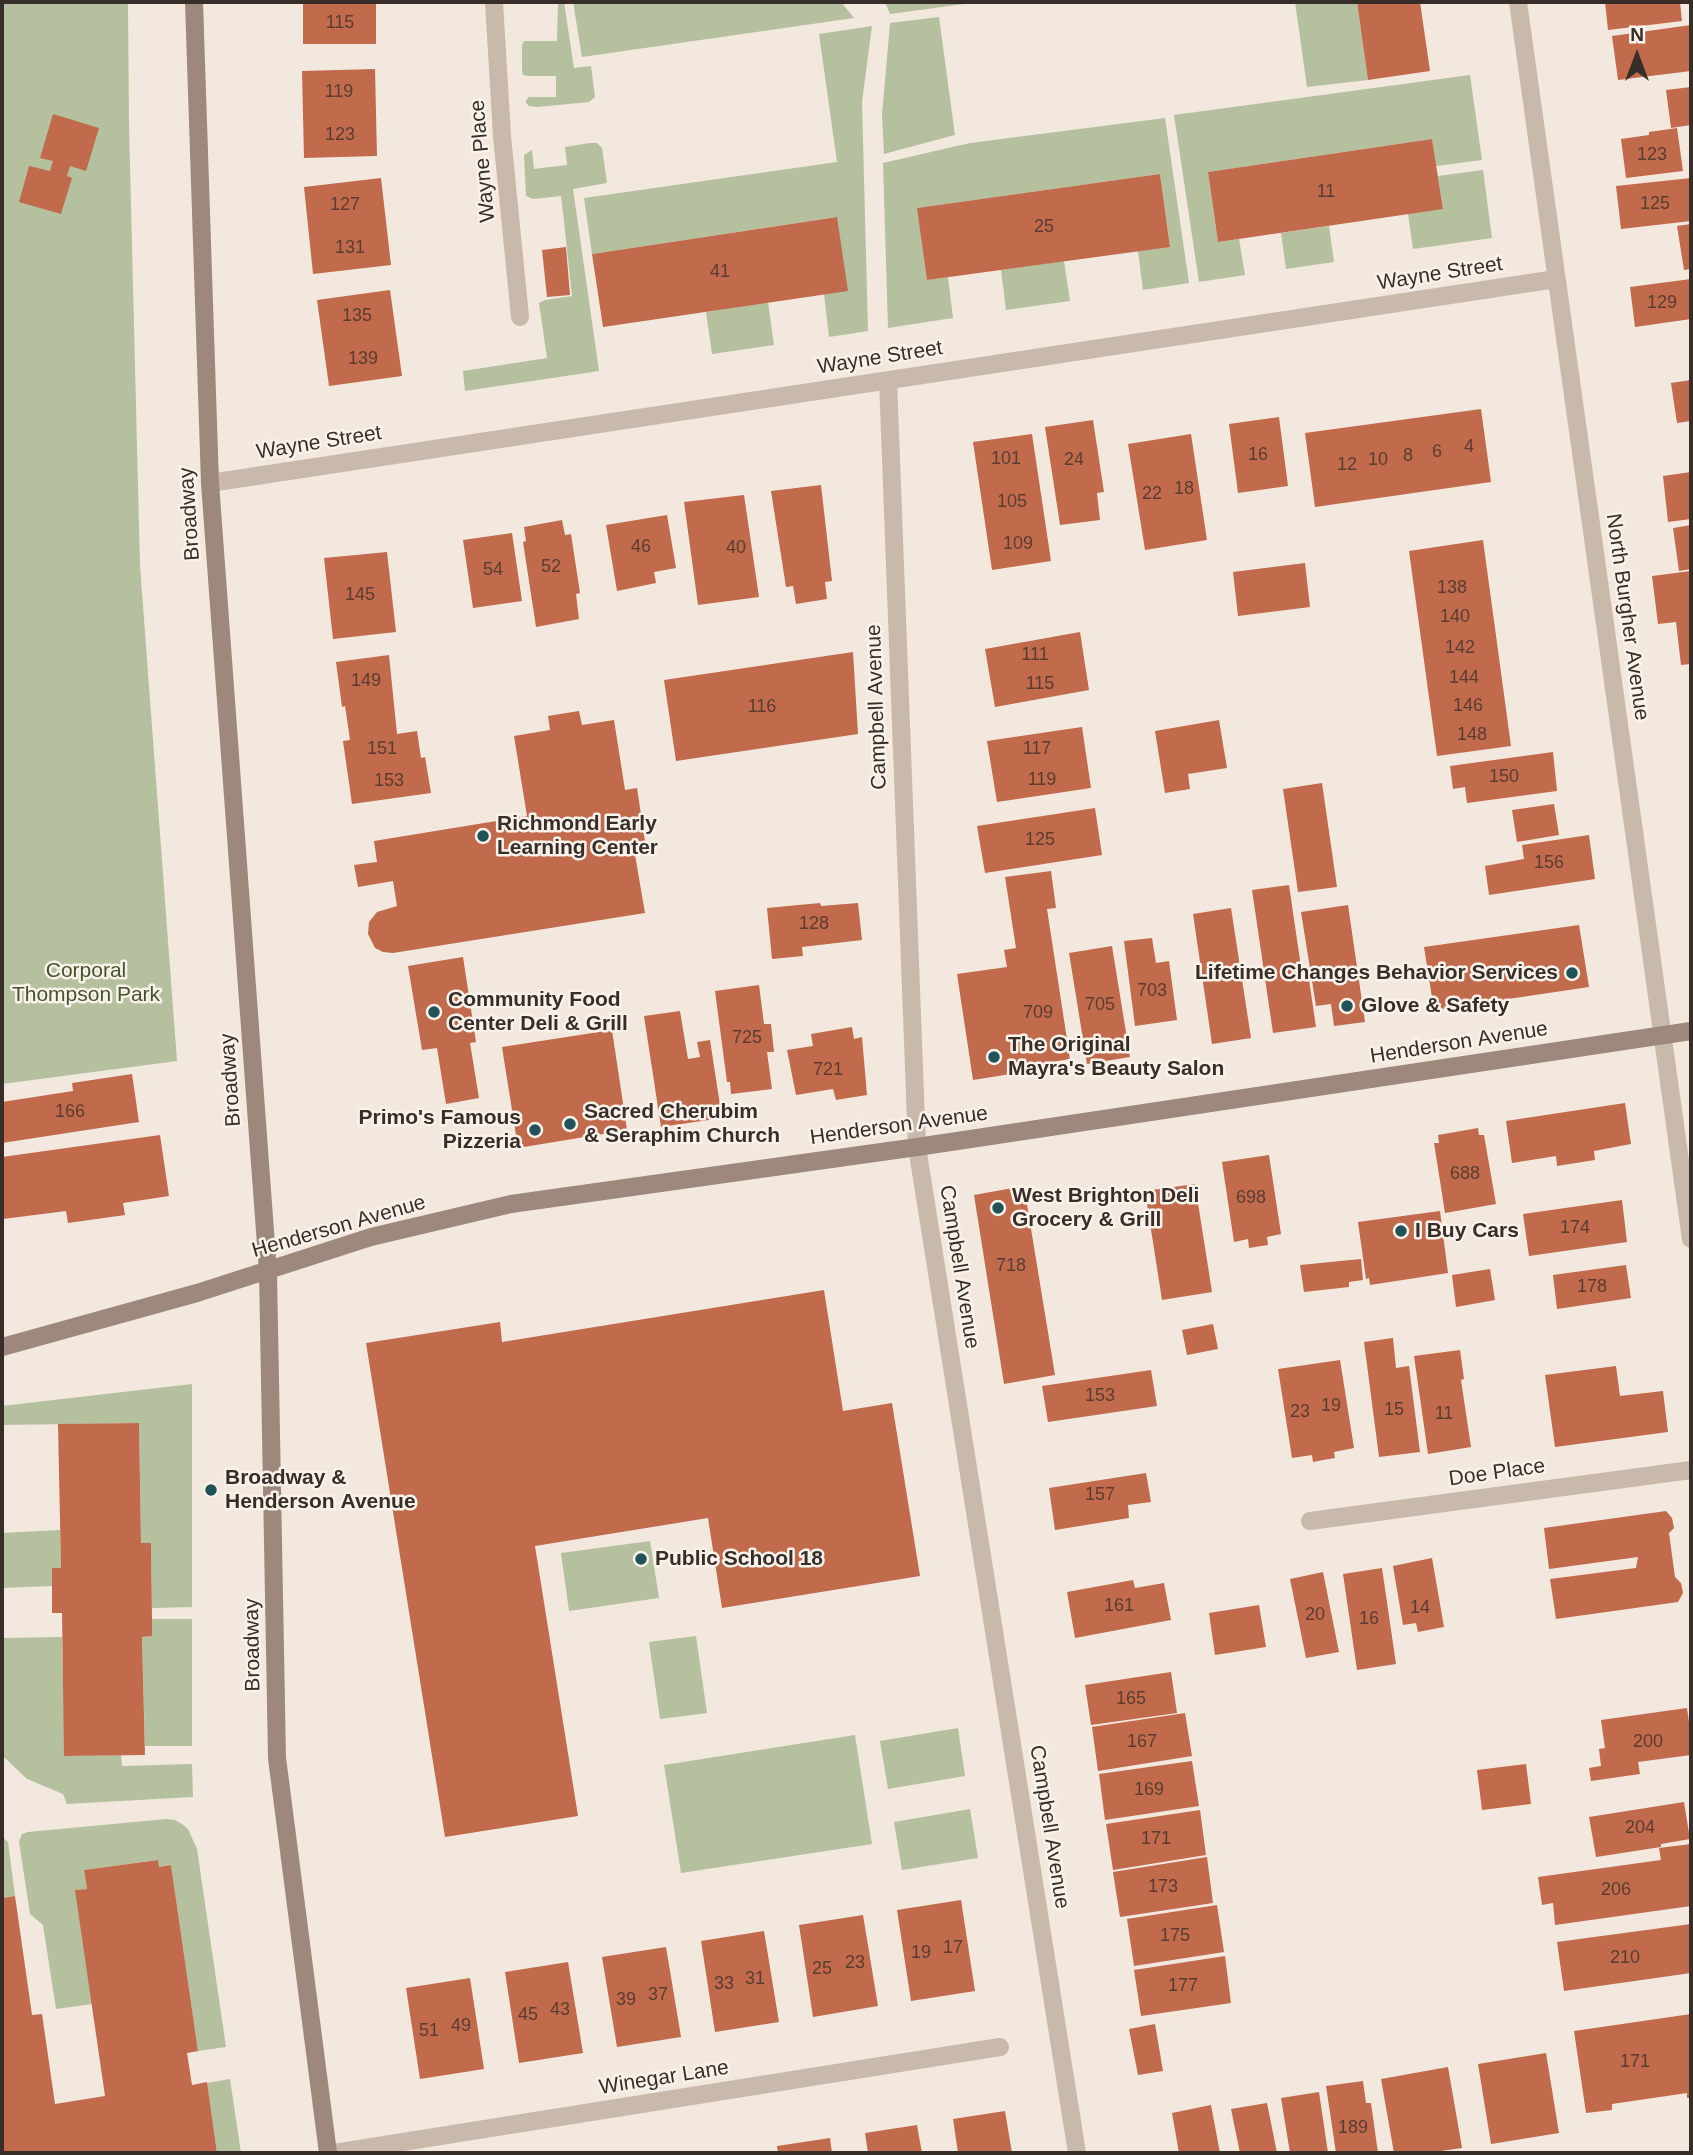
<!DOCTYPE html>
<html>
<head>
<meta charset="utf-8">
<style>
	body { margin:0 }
	#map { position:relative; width:1693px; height:2155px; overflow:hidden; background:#f2e8de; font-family:Arial,sans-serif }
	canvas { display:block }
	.frame { position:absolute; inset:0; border:4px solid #372e29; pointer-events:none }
	.north { position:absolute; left:1602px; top:21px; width:70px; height:70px; -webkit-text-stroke:5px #f9f2ea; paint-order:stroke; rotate:0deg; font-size:19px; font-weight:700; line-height:28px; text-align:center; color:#372e29 }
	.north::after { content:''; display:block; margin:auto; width:24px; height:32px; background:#372e29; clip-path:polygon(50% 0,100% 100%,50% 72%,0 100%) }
</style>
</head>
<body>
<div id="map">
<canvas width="1693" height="2155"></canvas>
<div class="frame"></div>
<div class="north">N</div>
</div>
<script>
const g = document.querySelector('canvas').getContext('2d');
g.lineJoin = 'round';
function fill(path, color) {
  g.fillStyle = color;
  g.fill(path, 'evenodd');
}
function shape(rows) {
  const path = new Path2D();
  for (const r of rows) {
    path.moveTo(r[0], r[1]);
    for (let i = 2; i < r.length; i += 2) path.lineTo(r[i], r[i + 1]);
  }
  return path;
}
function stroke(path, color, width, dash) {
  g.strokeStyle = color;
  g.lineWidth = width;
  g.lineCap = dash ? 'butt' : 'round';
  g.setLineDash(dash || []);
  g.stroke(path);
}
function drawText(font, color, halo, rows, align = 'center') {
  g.font = font + ' Arial,sans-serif';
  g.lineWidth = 5;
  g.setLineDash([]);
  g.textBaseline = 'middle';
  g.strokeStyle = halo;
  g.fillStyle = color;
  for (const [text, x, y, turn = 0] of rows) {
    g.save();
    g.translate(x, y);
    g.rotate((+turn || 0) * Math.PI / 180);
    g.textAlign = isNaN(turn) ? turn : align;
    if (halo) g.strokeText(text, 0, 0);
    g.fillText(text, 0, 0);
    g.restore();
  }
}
const green = shape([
	[2,2,128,2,129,125,140,566,177,1061,2,1084],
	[558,2,564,2,574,68,591,66,595,97,589,102,537,107,529,106,526,103,526,100,529,97,556,97,556,76,528,76,523,75,522,71,522,45,524,41,557,41],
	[573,2,841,2,854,18,582,57],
	[885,2,979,2,890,14],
	[1295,2,1357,2,1368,80,1307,87],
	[939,17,955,135,884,154,882,115,890,23],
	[872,26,862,102,868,331,829,337,824,294,836,217,592,254,584,198,837,162,819,34],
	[1470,75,1482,160,1436,166,1432,139,1208,172,1218,242,1239,239,1245,275,1199,282,1174,115],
	[1165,118,1189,283,1143,290,1138,251,1170,246,1160,174,918,208,927,280,948,277,953,318,888,328,883,163,970,143],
	[590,143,597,143,602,148,607,183,573,189,599,371,465,391,463,371,547,358,539,303,545,300,572,296,563,213,561,196,533,199,526,196,524,155,532,150,534,169,567,165,565,147],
	[1483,170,1492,238,1413,249,1408,214,1443,208,1438,176],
	[1329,226,1334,262,1286,269,1281,233],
	[1064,261,1070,301,1006,310,1001,270],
	[768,302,774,345,712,354,706,312],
	[192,1384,192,1607,152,1608,151,1543,141,1543,139,1423,2,1425,2,1406],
	[60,1530,61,1568,52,1569,52,1586,2,1588,2,1533],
	[650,1541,659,1598,569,1611,561,1553],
	[152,1619,192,1619,192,1746,145,1746,142,1637,152,1636],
	[696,1636,707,1713,660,1719,649,1642],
	[62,1637,65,1756,121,1755,122,1766,192,1764,193,1797,67,1804,63,1794,27,1779,5,1758,2,1759,2,1638],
	[958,1728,965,1776,888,1789,880,1741],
	[855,1735,872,1844,681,1873,664,1765],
	[970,1809,978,1858,902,1870,894,1822],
	[166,1819,175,1820,182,1824,188,1829,197,1849,226,2047,198,2051,171,1865,159,1867,157,1860,84,1870,87,1889,76,1890,92,2004,56,2009,43,1925,30,1914,19,1842,22,1834,28,1832],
	[2,1837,8,1842,15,1896,2,1898],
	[230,2079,241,2153,217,2153,207,2083]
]);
const building = shape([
	[303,2,376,2,376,44,303,44],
	[1357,2,1420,2,1430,71,1368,80],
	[1605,2,1680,2,1682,21,1608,30],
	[1691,25,1691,71,1618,80,1612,36],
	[375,69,377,156,304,158,302,71],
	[1691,87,1691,125,1671,128,1666,90],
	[53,114,99,128,86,171,70,166,67,176,72,178,61,214,19,202,29,166,50,171,53,161,40,158],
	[1677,128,1683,171,1626,178,1621,139,1649,135,1649,132],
	[1432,139,1443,209,1218,242,1208,172],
	[1160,174,1170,247,927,280,917,208],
	[381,178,391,265,313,274,304,187],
	[1691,178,1691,221,1621,229,1616,186],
	[837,217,848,291,603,327,592,254],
	[1691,224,1691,269,1684,270,1677,226],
	[566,247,570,295,547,297,542,250],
	[1691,279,1691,319,1635,327,1630,287],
	[390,290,402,376,329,386,317,300],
	[1691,380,1691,421,1677,423,1671,383],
	[1481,409,1491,482,1315,507,1305,433],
	[1279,417,1288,486,1238,493,1229,424],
	[1093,420,1104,492,1097,493,1100,520,1060,525,1045,427],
	[1032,434,1051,561,992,570,973,442],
	[1191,434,1207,540,1145,550,1128,444],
	[1691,472,1691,519,1668,522,1663,476],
	[821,485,832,581,825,582,827,599,796,604,793,586,786,587,771,491],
	[744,495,759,597,698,605,684,502],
	[667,515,676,568,654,572,656,583,617,591,606,525],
	[562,520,565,535,571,534,580,593,576,594,579,619,536,627,523,542,526,541,524,527],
	[1691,525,1691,569,1679,571,1673,528],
	[512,533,522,601,473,608,463,540],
	[1483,540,1511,746,1437,756,1409,551],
	[387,552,396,632,333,639,324,558],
	[1305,563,1310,607,1238,616,1233,572],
	[1691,571,1691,664,1681,665,1676,622,1658,624,1652,576],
	[1080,632,1089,690,995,707,985,649],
	[853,652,858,734,676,761,664,680],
	[389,655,397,734,417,731,421,758,425,757,431,793,352,804,343,741,350,740,345,706,342,707,336,662],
	[579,711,582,725,614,720,625,790,637,788,645,841,633,843,645,913,393,953,383,952,375,948,368,934,369,922,377,912,397,906,393,881,358,887,354,865,377,862,374,841,527,816,514,736,550,730,548,716],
	[1219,720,1227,768,1188,774,1190,789,1165,793,1155,731],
	[1082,727,1091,788,997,802,987,741],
	[1553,752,1557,791,1467,803,1465,787,1453,789,1450,766],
	[1322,783,1337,887,1298,892,1283,789],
	[1554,804,1559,835,1517,842,1512,810],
	[1095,808,1102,855,985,873,977,826],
	[1589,835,1595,879,1489,895,1485,866,1524,859,1522,845],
	[1051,871,1056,908,1047,909,1070,1059,1022,1067,1023,1072,973,1080,957,974,1007,967,1004,950,1016,948,1005,877],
	[1289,885,1301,967,1307,966,1316,1027,1273,1033,1252,890],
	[820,903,821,906,858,903,862,940,802,947,803,956,772,959,767,908],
	[1348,905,1365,1022,1334,1026,1331,1004,1316,1006,1301,912],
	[1231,908,1251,1038,1212,1044,1193,914],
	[1579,925,1589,987,1434,1010,1424,947],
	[1152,938,1156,963,1169,961,1177,1020,1135,1026,1124,941],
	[1112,946,1130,1057,1087,1064,1069,953],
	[463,957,476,1042,470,1043,479,1098,446,1104,437,1048,422,1050,408,966],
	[759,985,764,1024,771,1024,774,1052,767,1052,772,1089,731,1094,730,1082,727,1082,715,991],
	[680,1011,688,1059,700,1057,697,1042,710,1040,722,1118,661,1127,644,1016],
	[852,1027,854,1039,862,1037,867,1095,836,1100,833,1089,796,1095,787,1050,813,1046,811,1034],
	[612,1030,627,1130,518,1148,502,1047],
	[132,1074,139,1122,2,1143,2,1102,73,1091,72,1083],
	[1625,1103,1631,1144,1594,1151,1595,1160,1557,1166,1556,1156,1512,1163,1506,1121],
	[1478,1128,1479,1135,1484,1135,1496,1204,1445,1213,1434,1143,1439,1143,1438,1135],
	[160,1135,169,1196,123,1203,125,1215,68,1223,66,1211,3,1219,2,1157],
	[1269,1155,1281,1234,1267,1237,1268,1245,1249,1248,1248,1239,1234,1242,1222,1162],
	[1195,1184,1212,1292,1162,1300,1145,1191],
	[1024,1186,1055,1375,1004,1384,974,1195],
	[1622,1200,1627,1242,1529,1256,1523,1214],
	[1440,1211,1448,1273,1370,1285,1369,1278,1366,1279,1358,1222],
	[1361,1259,1363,1280,1349,1282,1349,1287,1304,1292,1300,1265],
	[1626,1265,1631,1298,1557,1309,1553,1275],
	[1490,1269,1495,1300,1456,1307,1452,1275],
	[824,1290,843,1411,892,1403,920,1576,722,1608,708,1518,535,1546,578,1816,445,1837,366,1343,500,1322,502,1342],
	[1213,1324,1218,1349,1187,1355,1182,1330],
	[1393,1338,1396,1368,1409,1366,1420,1452,1379,1457,1364,1342],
	[1460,1350,1464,1379,1461,1380,1471,1447,1428,1454,1414,1356],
	[1340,1360,1354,1448,1334,1452,1335,1458,1323,1460,1313,1462,1312,1455,1292,1458,1278,1369],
	[1616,1366,1620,1396,1663,1391,1668,1432,1555,1447,1545,1375],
	[1151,1370,1157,1406,1048,1422,1042,1386],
	[139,1423,141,1543,151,1543,152,1619,152,1636,142,1637,145,1755,64,1756,62,1613,52,1613,52,1568,61,1568,58,1424],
	[1146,1473,1151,1502,1128,1505,1129,1518,1055,1530,1049,1488],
	[1666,1511,1672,1518,1674,1528,1669,1533,1675,1577,1681,1583,1683,1593,1678,1602,1556,1619,1550,1579,1636,1568,1638,1557,1549,1569,1544,1528],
	[1432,1558,1444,1627,1418,1632,1416,1623,1403,1625,1393,1566],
	[1382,1568,1396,1664,1357,1670,1343,1574],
	[1323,1572,1339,1652,1306,1658,1290,1579],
	[1133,1580,1135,1588,1164,1583,1171,1620,1075,1638,1067,1592],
	[1259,1605,1266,1647,1215,1655,1209,1613],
	[1171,1672,1177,1713,1091,1725,1085,1685],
	[1687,1708,1691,1735,1691,1755,1638,1762,1640,1774,1591,1781,1589,1768,1601,1766,1599,1749,1605,1748,1601,1720],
	[1185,1713,1192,1756,1098,1771,1092,1727],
	[1192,1761,1199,1806,1105,1820,1099,1774],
	[1526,1764,1531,1804,1482,1810,1477,1770],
	[1684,1802,1690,1839,1661,1844,1661,1847,1596,1857,1589,1817],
	[1200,1810,1206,1855,1113,1870,1106,1824],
	[1691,1844,1691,1906,1555,1925,1553,1903,1542,1905,1538,1877,1661,1860,1659,1848],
	[1207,1857,1213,1903,1120,1917,1113,1872],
	[158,1860,159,1867,171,1865,198,2051,187,2053,192,2085,207,2082,217,2153,2,2153,2,1898,15,1896,32,2015,42,2014,55,2104,105,2096,75,1890,87,1889,84,1870],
	[961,1900,975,1991,911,2001,897,1910],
	[1217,1905,1224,1952,1134,1966,1127,1919],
	[863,1915,878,2006,813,2017,799,1925],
	[1691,1924,1691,1973,1564,1991,1557,1942],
	[764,1931,779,2022,715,2032,701,1941],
	[666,1947,681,2037,617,2047,602,1957],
	[1225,1956,1231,2003,1141,2016,1134,1970],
	[568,1962,583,2053,519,2063,505,1972],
	[470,1978,484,2069,420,2079,406,1988],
	[1691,2014,1691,2098,1687,2098,1687,2093,1612,2104,1612,2110,1586,2113,1574,2031],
	[1155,2024,1163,2071,1138,2075,1129,2029],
	[1546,2053,1559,2133,1491,2144,1478,2064],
	[1448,2067,1462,2148,1427,2153,1394,2153,1381,2079],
	[1363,2081,1366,2103,1371,2103,1378,2153,1336,2153,1326,2086],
	[1319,2092,1328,2153,1290,2153,1281,2098],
	[1267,2103,1277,2153,1240,2153,1231,2109],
	[1211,2105,1220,2153,1179,2153,1172,2113],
	[1005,2111,1012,2153,958,2153,953,2119],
	[917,2125,922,2153,868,2153,865,2133],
	[830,2138,832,2153,778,2153,777,2146]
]);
const street = shape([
	[494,2,502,136,520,317],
	[1518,2,1691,1239],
	[888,380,917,1147,1077,2153],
	[210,483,1556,279],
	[1310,1521,1691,1470],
	[334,2153,1000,2047]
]);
const secondary = shape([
	[194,2,210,483,268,1272,277,1758,328,2153],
	[2,1347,197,1293,371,1237,511,1204,917,1147,1691,1031]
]);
const markers = [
	[483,836,7,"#205357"],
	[1572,973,7,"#205357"],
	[1347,1006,7,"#205357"],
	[434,1012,7,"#205357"],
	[994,1057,7,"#205357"],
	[570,1124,7,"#205357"],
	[535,1130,7,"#205357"],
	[998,1208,7,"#205357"],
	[1401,1231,7,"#205357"],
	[211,1490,7,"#205357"],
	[641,1559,7,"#205357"]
];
const numberNames = [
	["115",340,23],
	["119",339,92],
	["123",340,135],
	["123",1652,155],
	["11",1326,192],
	["125",1655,204],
	["127",345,205],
	["25",1044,227],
	["131",350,248],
	["41",720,272],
	["129",1662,303],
	["135",357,316],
	["139",363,359],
	["4",1469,447],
	["6",1437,452],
	["16",1258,455],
	["8",1408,456],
	["101",1006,459],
	["24",1074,460],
	["10",1378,460],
	["12",1347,465],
	["18",1184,489],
	["22",1152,494],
	["105",1012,502],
	["109",1018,544],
	["46",641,547],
	["40",736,548],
	["52",551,567],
	["54",493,570],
	["138",1452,588],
	["145",360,595],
	["140",1455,617],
	["142",1460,648],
	["111",1035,655],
	["144",1464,678],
	["149",366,681],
	["115",1040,684],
	["146",1468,706],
	["116",762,707],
	["148",1472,735],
	["151",382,749],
	["117",1037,749],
	["150",1504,777],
	["119",1042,780],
	["153",389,781],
	["125",1040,840],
	["156",1549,863],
	["128",814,924],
	["703",1152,991],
	["705",1100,1005],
	["709",1038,1013],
	["725",747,1038],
	["721",828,1070],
	["166",70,1112],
	["688",1465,1174],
	["698",1251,1198],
	["174",1575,1228],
	["718",1011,1266],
	["178",1592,1287],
	["153",1100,1396],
	["19",1331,1406],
	["15",1394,1410],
	["23",1300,1412],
	["11",1444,1414],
	["157",1100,1495],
	["161",1119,1606],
	["14",1420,1608],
	["20",1315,1615],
	["16",1369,1619],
	["165",1131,1699],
	["167",1142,1742],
	["200",1648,1742],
	["169",1149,1790],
	["204",1640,1828],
	["171",1156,1839],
	["173",1163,1887],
	["206",1616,1890],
	["175",1175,1936],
	["17",953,1948],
	["19",921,1953],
	["210",1625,1958],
	["23",855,1963],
	["25",822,1969],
	["31",755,1979],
	["33",724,1984],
	["177",1183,1986],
	["37",658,1995],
	["39",626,2000],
	["43",560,2010],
	["45",528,2015],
	["49",461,2026],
	["51",429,2031],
	["171",1635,2062],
	["189",1353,2128]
];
const streetNames = [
	["Wayne Place",483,161,-95],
	["Wayne Street",1440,274,-9],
	["Wayne Street",880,358,-9],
	["Wayne Street",319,443,-9],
	["Broadway",190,514,-94],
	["North Burgher Avenue",1627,617,82],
	["Campbell Avenue",877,707,-92],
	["Henderson Avenue",1459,1043,-9],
	["Broadway",231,1080,-94],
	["Henderson Avenue",899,1126,-8],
	["Henderson Avenue",339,1227,-16],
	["Campbell Avenue",959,1267,81],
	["Doe Place",1497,1473,-8],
	["Broadway",253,1645,-91],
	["Campbell Avenue",1049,1827,81],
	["Winegar Lane",664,2078,-9]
];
const poiNames = [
	["Richmond Early",497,824],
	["Learning Center",497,848],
	["Lifetime Changes Behavior Services",1558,973,"right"],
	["Community Food",448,1000],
	["Center Deli & Grill",448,1024],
	["Glove & Safety",1361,1006],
	["The Original",1008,1045],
	["Mayra's Beauty Salon",1008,1069],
	["Sacred Cherubim",584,1112],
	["& Seraphim Church",584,1136],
	["Primo's Famous",521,1118,"right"],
	["Pizzeria",521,1142,"right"],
	["West Brighton Deli",1012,1196],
	["Grocery & Grill",1012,1220],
	["I Buy Cars",1415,1231],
	["Broadway &",225,1478],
	["Henderson Avenue",225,1502],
	["Public School 18",655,1559]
];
const parkNames = [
	["Corporal",86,971],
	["Thompson Park",86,995]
];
fill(green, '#b4c09e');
fill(building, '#c16a4c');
stroke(street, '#c9b9aa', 18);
stroke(secondary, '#9d887b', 18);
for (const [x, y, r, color] of markers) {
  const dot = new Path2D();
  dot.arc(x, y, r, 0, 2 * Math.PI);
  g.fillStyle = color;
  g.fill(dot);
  stroke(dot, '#f9f2ea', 2.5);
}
drawText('18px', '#5a3d32', null, numberNames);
drawText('21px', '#372e29', '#f9f2ea', streetNames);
drawText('bold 21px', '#372e29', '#f9f2ea', poiNames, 'left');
drawText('21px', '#46542e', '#f9f2ea', parkNames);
</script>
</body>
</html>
